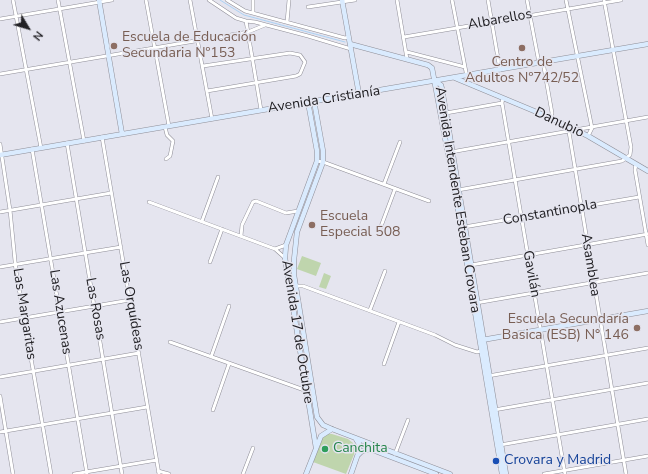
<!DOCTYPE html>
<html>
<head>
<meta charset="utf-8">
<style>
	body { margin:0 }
	#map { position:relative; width:648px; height:474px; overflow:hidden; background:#e5e5ef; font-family:"Nunito Sans",sans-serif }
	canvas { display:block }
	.north { position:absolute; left:8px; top:8px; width:40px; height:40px; -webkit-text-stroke:3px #e5e5ef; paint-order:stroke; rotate:128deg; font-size:11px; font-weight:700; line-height:16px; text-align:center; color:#222125 }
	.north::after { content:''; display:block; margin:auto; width:14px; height:18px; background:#222125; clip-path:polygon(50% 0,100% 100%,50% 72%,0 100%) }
</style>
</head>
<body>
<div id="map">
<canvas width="648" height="474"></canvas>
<div class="north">N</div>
</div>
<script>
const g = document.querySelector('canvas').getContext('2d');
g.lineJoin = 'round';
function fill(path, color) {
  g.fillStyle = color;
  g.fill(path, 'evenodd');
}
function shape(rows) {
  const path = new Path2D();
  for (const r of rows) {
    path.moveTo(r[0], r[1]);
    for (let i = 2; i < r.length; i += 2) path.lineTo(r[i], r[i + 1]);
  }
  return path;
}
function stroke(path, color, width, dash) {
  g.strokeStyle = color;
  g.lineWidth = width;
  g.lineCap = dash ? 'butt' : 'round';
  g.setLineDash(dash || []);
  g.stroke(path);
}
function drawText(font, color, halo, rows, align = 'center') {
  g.font = font + ' "Nunito Sans",sans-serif';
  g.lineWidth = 3;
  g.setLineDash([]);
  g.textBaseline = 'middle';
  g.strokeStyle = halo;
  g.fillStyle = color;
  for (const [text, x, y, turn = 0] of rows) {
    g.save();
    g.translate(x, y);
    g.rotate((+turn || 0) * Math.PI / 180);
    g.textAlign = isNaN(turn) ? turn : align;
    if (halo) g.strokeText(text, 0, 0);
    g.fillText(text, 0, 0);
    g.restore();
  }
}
const green = shape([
	[302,256,321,263,316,276,297,269],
	[324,273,331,276,326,289,319,287],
	[326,434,332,434,348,439,353,443,355,452,346,474,313,462,323,436]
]);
const stream = shape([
	[220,0,244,15,345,42]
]);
const street = shape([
	[13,0,41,148],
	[58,0,84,141],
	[146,0,169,126],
	[190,0,212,119],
	[209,0,236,18,246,21,255,22,308,36,351,49],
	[227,0,245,11,345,38,349,37],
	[397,0,407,59],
	[452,0,467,77],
	[488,0,500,70],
	[527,0,539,63],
	[566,0,592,128,588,136],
	[308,7,355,0],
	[253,13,253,0],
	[0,19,112,0],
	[246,21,261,110],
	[287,22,289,0],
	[404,37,621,0],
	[407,52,465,67],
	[543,62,552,113,551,118],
	[203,66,290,53,300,55,305,62,300,74,296,76,207,91],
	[0,74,248,32,265,25],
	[503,98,502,103,565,474],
	[446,113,502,103],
	[568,126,626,474],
	[165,127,167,135,173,141,170,156,166,159],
	[102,137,159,474],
	[67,143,122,474],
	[0,144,10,210,16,271,51,474],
	[32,149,87,474],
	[451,152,648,117],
	[317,161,323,162,429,201],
	[636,164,635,170,648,245],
	[384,184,400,142],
	[458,190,622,161,630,155,631,147,604,0],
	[149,202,275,249,285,258],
	[0,212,111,193],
	[202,221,218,177],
	[464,227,639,197],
	[380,229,395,189],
	[241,236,242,225,253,202,256,201,286,213,298,211],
	[275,249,286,245],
	[210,262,222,229],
	[471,265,648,234],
	[0,267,121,247],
	[288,286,303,286,435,335,455,345,477,352,481,351],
	[476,303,648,273],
	[370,310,385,271],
	[0,322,130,300],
	[170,342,307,391],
	[211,357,229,306],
	[384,364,399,322],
	[488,376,648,348],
	[0,377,139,353],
	[0,396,13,474],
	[213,410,229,364],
	[494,410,648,383],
	[0,432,147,407],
	[500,445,648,419],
	[395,454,408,420],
	[158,471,169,474],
	[74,474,157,460],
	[243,474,253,448],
	[544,474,648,456]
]);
const secondary = shape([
	[99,0,122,134],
	[342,0,359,94],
	[350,44,428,65,432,68,454,186,502,474],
	[455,78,551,118,588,136,648,171],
	[435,81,441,85,442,89,506,474],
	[314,101,323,151,323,162,297,232,294,260,294,275,317,417,323,425,332,429,450,474],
	[308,102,317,151,317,161,286,245,285,258,316,448],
	[0,155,648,44],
	[482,340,648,311],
	[358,455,362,451,370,449,436,474],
	[306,474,321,436,332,429],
	[351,474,359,451,359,444,356,439]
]);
const markers = [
	[114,46,4,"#8d6e63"],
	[522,48,4,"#8d6e63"],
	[312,225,4,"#8d6e63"],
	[637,328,4,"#8d6e63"],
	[325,449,4,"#2e9e5b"],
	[496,461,4,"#1a4fb4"]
];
const streetNames = [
	["Albarellos",500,20,-10],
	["Avenida Cristianía",324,100,-9],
	["Danubio",559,123,25],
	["Avenida Intendente Esteban Crovara",457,200,81],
	["Constantinopla",550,213,-10],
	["Asamblea",590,265,81],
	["Gavilán",531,274,80],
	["Las Orquídeas",131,306,80],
	["Las Rosas",95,309,80],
	["Las Azucenas",60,312,81],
	["Las Margaritas",24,314,81],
	["Avenida 17 de Octubre",297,332,81]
];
const educationNames = [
	["Escuela de Educación",122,38],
	["Secundaria Nº153",122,54],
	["Centro de",522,63,"center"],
	["Adultos Nº742/52",522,79,"center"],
	["Escuela",320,217],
	["Especial 508",320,233],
	["Escuela Secundaría",629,320,"right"],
	["Basica (ESB) N° 146",629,336,"right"]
];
const leisureNames = [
	["Canchita",333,449]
];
const transitNames = [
	["Crovara y Madrid",504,461]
];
fill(green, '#bfd5ad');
stroke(stream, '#acd2f4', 1);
stroke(street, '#8f8e97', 4);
stroke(secondary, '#8f8e97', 5.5);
stroke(street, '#fff', 3);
stroke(secondary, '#daebfe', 4.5);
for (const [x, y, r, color] of markers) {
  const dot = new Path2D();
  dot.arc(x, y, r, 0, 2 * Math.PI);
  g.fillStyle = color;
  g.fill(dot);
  stroke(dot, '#e5e5ef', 1.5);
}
drawText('14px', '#222125', '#e5e5ef', streetNames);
drawText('14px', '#785e54', '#e5e5ef', educationNames, 'left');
drawText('14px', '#27864d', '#e5e5ef', leisureNames, 'left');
drawText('14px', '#164399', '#e5e5ef', transitNames, 'left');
</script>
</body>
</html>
